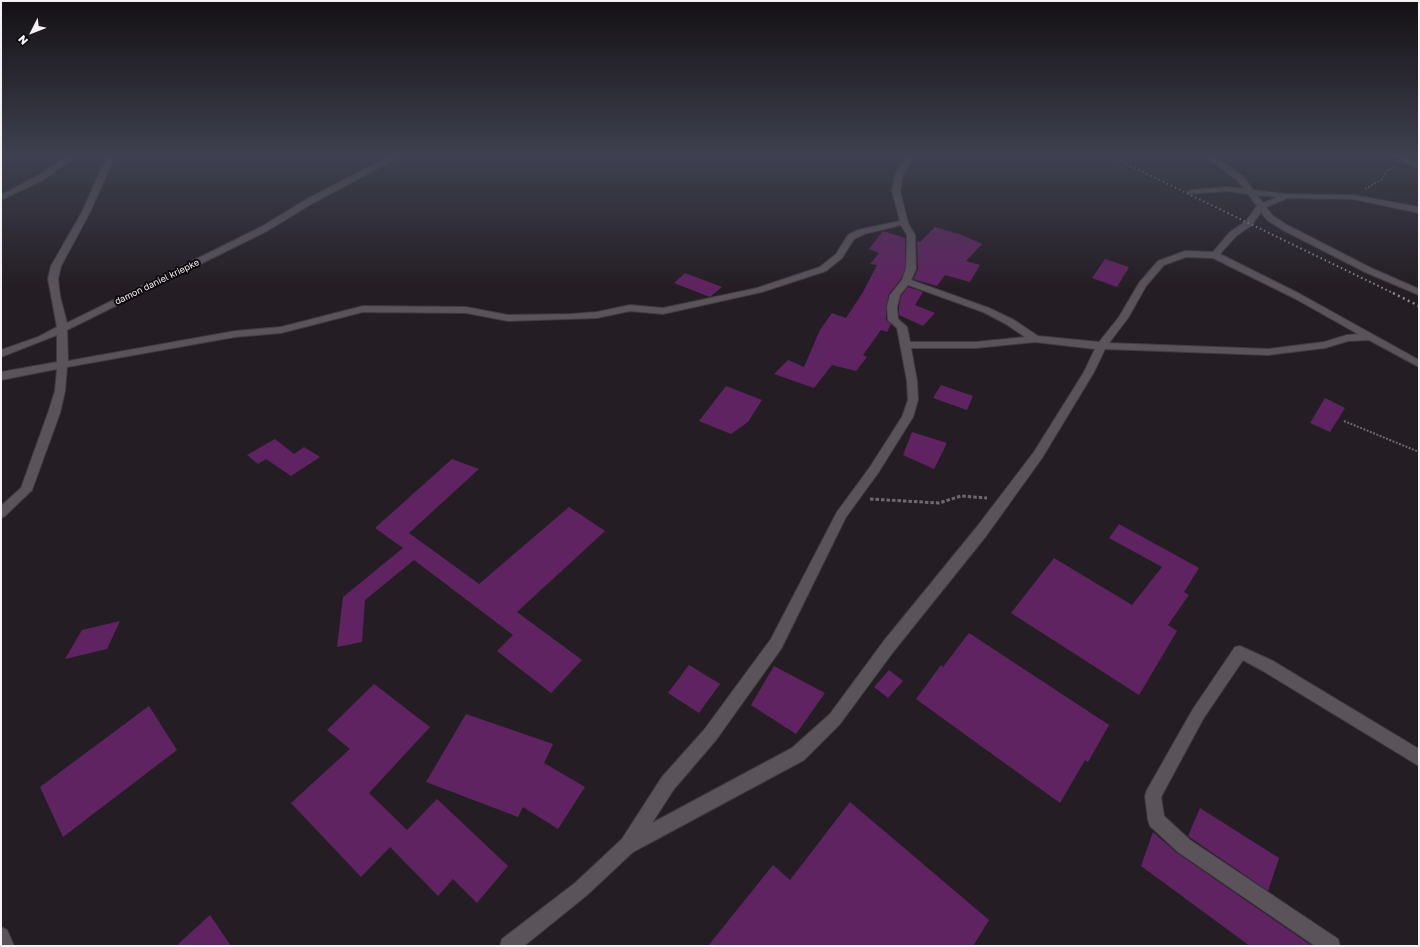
<!DOCTYPE html>
<html>
<head>
<meta charset="utf-8">
<style>
	body { margin:0 }
	#map { position:relative; width:1420px; height:947px; overflow:hidden; background:#241e24; font-family:"Golos Text",sans-serif }
	canvas { display:block }
	.frame { position:absolute; inset:0; border:2px solid #f6f1f5; pointer-events:none }
	.north { position:absolute; left:12px; top:12px; width:40px; height:40px; -webkit-text-stroke:3px #0c090c; paint-order:stroke; rotate:228deg; font-size:11px; font-weight:700; line-height:16px; text-align:center; color:#f6f1f5 }
	.north::after { content:''; display:block; margin:auto; width:14px; height:18px; background:#f6f1f5; clip-path:polygon(50% 0,100% 100%,50% 72%,0 100%) }
</style>
</head>
<body>
<div id="map">
<canvas width="1420" height="947"></canvas>
<div class="frame"></div>
<div class="north">N</div>
</div>
<script>
const g = document.querySelector('canvas').getContext('2d');
g.lineJoin = 'round';
function fill(path, color) {
  g.fillStyle = color;
  g.fill(path, 'evenodd');
}
function shape(rows) {
  const path = new Path2D();
  for (const r of rows) {
    path.moveTo(r[0], r[1]);
    for (let i = 2; i < r.length; i += 2) path.lineTo(r[i], r[i + 1]);
  }
  return path;
}
function stroke(path, color, width, dash) {
  g.strokeStyle = color;
  g.lineWidth = width;
  g.lineCap = dash ? 'butt' : 'round';
  g.setLineDash(dash || []);
  g.stroke(path);
}
function drawText(font, color, halo, rows, align = 'center') {
  g.font = font + ' "Golos Text",sans-serif';
  g.lineWidth = 4;
  g.setLineDash([]);
  g.textBaseline = 'middle';
  g.strokeStyle = halo;
  g.fillStyle = color;
  for (const [text, x, y, turn = 0] of rows) {
    g.save();
    g.translate(x, y);
    g.rotate((+turn || 0) * Math.PI / 180);
    g.textAlign = isNaN(turn) ? turn : align;
    if (halo) g.strokeText(text, 0, 0);
    g.fillText(text, 0, 0);
    g.restore();
  }
}
const building = shape([
	[935,227,962,235,982,244,966,261,980,265,970,282,945,275,937,286,913,279,918,269,917,241,920,242],
	[883,231,905,238,905,269,901,279,889,294,886,307,886,320,891,324,887,332,881,330,863,355,867,357,856,371,832,365,814,388,774,374,788,360,804,367,820,330,832,313,846,318,863,292,877,265,870,264,879,253,869,249],
	[1105,259,1129,267,1117,287,1092,278],
	[685,273,722,287,710,297,674,283],
	[908,287,923,292,915,305,935,313,923,326,899,315,899,307,901,296],
	[941,385,973,396,967,410,933,398],
	[726,386,762,400,748,422,731,434,699,421],
	[1325,398,1345,408,1330,432,1310,423],
	[912,432,947,443,934,469,903,455],
	[275,439,294,454,304,447,320,457,291,476,266,459,258,464,247,455],
	[452,459,479,469,409,533,479,584,569,507,605,531,517,612,582,660,551,693,497,651,513,635,414,560,365,600,362,642,337,647,343,597,403,548,375,528],
	[1119,524,1199,568,1184,592,1189,595,1168,625,1177,631,1139,695,1011,613,1054,558,1132,605,1162,567,1109,538],
	[120,621,107,649,65,659,82,630],
	[969,633,1109,725,1088,762,1085,760,1060,803,916,699,941,665,943,667],
	[689,665,720,684,699,713,668,693],
	[774,666,825,693,796,734,751,705],
	[889,670,903,681,888,698,874,687],
	[374,684,430,727,369,793,407,830,437,799,508,866,477,903,453,879,438,896,390,847,361,877,291,803,350,749,327,730],
	[149,706,177,750,63,837,40,787],
	[466,714,553,744,544,763,585,787,558,829,523,807,518,817,426,782],
	[850,802,989,920,973,946,708,946,773,865,790,880],
	[1200,808,1279,858,1268,891,1188,836],
	[1153,832,1177,853,1312,946,1250,946,1141,866],
	[210,915,231,946,176,946]
]);
const pathFar1 = shape([
	[1365,189,1381,180,1387,171,1395,167],
	[1344,421,1419,452]
]);
const path = shape([
	[870,499,939,503,961,496,987,498]
]);
const minor = shape([
	[67,156,76,156,45,179,1,200,1,195,39,175,67,156],
	[107,156,115,156,90,212,61,266,58,279,60,296,67,323,261,227,307,199,391,156,401,156,313,203,267,231,67,330,68,361,235,331,281,327,363,306,466,307,508,315,571,314,597,312,630,305,663,308,757,288,820,267,836,254,848,235,858,230,900,221,892,191,895,174,907,156,915,156,903,174,900,191,908,223,915,235,916,269,911,280,989,308,1014,320,1038,336,1099,342,1119,317,1139,283,1158,261,1185,251,1213,252,1230,232,1246,221,1257,206,1248,194,1227,191,1188,194,1187,192,1191,190,1227,187,1244,189,1237,180,1210,160,1210,156,1218,156,1218,159,1243,176,1253,190,1286,194,1353,195,1419,207,1419,213,1353,199,1288,198,1266,207,1273,216,1287,225,1371,268,1419,289,1419,295,1365,272,1281,229,1267,220,1261,212,1252,225,1236,236,1220,254,1300,294,1419,360,1419,367,1369,340,1348,341,1325,348,1268,355,1105,349,1094,372,1042,458,986,536,893,652,840,724,804,760,633,852,587,895,524,946,500,946,502,939,575,883,622,839,662,777,704,730,771,639,837,512,870,467,902,417,908,400,907,381,897,328,888,320,887,307,890,295,902,280,906,269,907,235,901,225,864,234,854,239,842,258,826,271,762,292,663,314,630,311,597,318,508,321,466,313,363,312,281,333,235,337,67,367,65,391,60,413,32,490,5,516,1,518,1,506,21,488,48,413,55,391,57,369,1,380,1,372,57,362,57,335,1,357,1,350,38,337,57,327,48,279,51,266,82,212,107,156],
	[1257,195,1277,197,1263,203,1257,195],
	[1186,257,1213,258,1294,298,1358,334,1347,335,1324,342,1268,349,1109,343,1128,318,1146,286,1164,265,1186,257],
	[908,285,983,312,1006,324,1025,337,976,342,910,342,907,327,898,319,897,307,900,295,908,285],
	[1035,342,1095,349,1084,372,1034,452,976,528,883,642,830,714,792,748,652,823,674,789,716,740,781,649,846,517,878,473,913,417,918,400,917,381,911,348,976,348,1035,342],
	[1394,156,1404,156,1419,164,1419,169,1394,156],
	[1240,646,1273,661,1419,749,1419,766,1263,671,1243,660,1203,719,1161,797,1164,816,1190,840,1338,939,1340,946,1315,946,1178,852,1150,826,1148,820,1145,796,1147,790,1193,709,1235,647,1240,646],
	[1,927,7,930,14,946,1,946,1,927]
]);
const railFar1 = shape([
	[1110,156,1395,294]
]);
const rail = shape([
	[1393,293,1419,306]
]);
const farStreetnames = [
	["damon daniel kriepke",157,282,-26]
];
fill(building, '#602361');
stroke(minor, '#403b40', 2);
stroke(pathFar1, '#6e696e', 2, [2, 1.5]);
stroke(path, '#6e696e', 3, [3.5, 2]);
fill(minor, '#5a535a');
stroke(railFar1, '#8d878c', 2, [1.5, 3]);
stroke(rail, '#8d878c', 2.5, [2, 3.5]);
const sky = g.createLinearGradient(0, 0, 0, 289);
sky.addColorStop(0, '#141014');
sky.addColorStop(0.54, '#3f4150');
sky.addColorStop(1, '#3f415000');
g.fillStyle = sky;
g.fillRect(0, 0, 1420, 289);
drawText('9px', '#f6f1f5', '#0c090c', farStreetnames);
</script>
</body>
</html>
